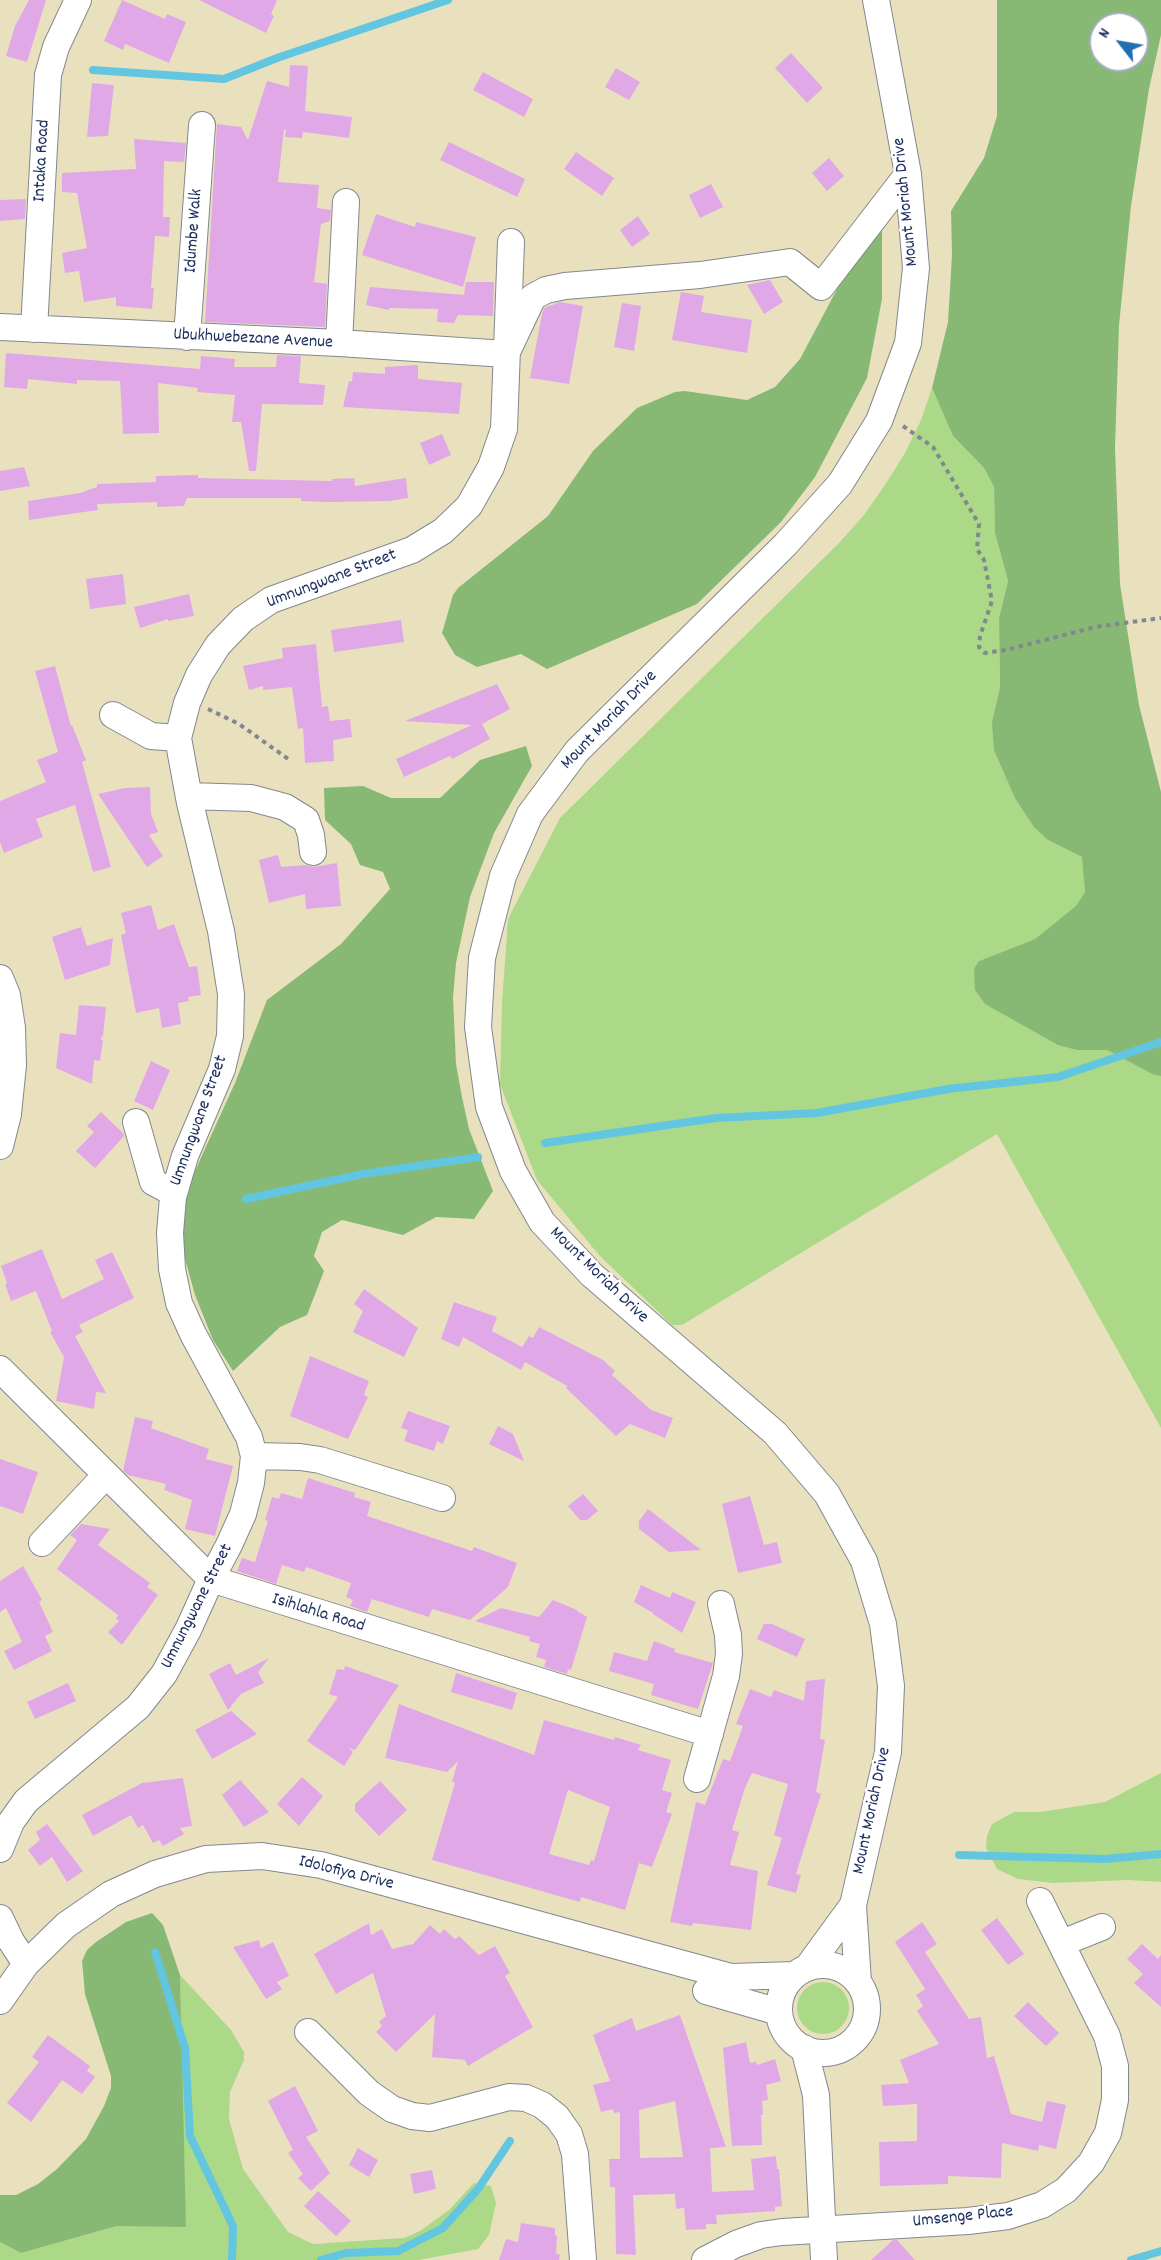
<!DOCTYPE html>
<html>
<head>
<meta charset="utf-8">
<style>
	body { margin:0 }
	#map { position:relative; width:1161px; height:2260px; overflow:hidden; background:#e9e1be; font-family:Dekko,sans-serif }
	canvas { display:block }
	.north { position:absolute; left:1089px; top:12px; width:60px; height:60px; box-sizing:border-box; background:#fff; border:2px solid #a4acbf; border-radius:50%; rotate:301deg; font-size:16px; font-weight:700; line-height:24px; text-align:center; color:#1b2f5e }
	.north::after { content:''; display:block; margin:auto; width:21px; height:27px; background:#1f6fb2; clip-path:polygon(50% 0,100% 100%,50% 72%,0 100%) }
</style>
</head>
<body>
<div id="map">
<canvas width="1161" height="2260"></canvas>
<div class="north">N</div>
</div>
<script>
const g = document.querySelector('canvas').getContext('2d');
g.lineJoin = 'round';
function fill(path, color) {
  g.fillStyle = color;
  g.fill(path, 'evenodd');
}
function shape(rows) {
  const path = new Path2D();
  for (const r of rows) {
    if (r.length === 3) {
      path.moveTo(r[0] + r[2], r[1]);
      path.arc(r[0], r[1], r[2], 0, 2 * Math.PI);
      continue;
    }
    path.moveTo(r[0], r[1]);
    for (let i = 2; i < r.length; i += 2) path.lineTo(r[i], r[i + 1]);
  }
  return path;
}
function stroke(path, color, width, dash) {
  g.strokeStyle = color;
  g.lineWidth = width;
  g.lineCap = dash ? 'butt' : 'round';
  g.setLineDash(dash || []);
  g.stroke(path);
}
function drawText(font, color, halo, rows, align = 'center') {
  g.font = font + ' Dekko,sans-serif';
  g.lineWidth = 5;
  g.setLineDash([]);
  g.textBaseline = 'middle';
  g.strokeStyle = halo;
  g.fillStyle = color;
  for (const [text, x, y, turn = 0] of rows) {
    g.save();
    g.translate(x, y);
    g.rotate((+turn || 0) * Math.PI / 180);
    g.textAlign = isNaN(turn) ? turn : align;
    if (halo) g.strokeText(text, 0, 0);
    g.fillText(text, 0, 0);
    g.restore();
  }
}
const green = shape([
	[932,388,953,436,984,468,994,487,995,533,1008,581,999,618,1000,687,992,722,1048,840,1082,857,1084,863,1085,892,1077,906,1035,939,979,961,1077,1050,1107,1050,1154,1075,1161,1076,1161,1428,997,1134,682,1325,672,1325,599,1255,537,1180,500,1084,502,1003,508,919,560,818,839,543,864,515,885,485,905,453,921,420],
	[1161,1773,1161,1882,1128,1880,1053,1883,1018,1879,997,1869,986,1848,987,1836,992,1824,1014,1812,1040,1812,1105,1802],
	[180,1975,231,2030,244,2052,244,2060,230,2092,229,2119,243,2169,288,2232,313,2244,404,2238,420,2231,449,2210,474,2183,491,2186,496,2203,489,2235,478,2249,419,2260,0,2260,0,2242,21,2253,117,2226,185,2226],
	[823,2008,26]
]);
const forest = shape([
	[997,0,1161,0,1161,35,1149,89,1131,206,1119,325,1115,448,1120,584,1139,705,1161,792,1161,1076,1154,1075,1107,1050,1077,1050,1058,1045,985,1004,975,990,974,969,979,961,1035,939,1076,906,1085,892,1082,857,1048,840,1034,827,1015,798,994,750,992,722,1000,687,999,618,1008,581,995,533,994,487,984,468,953,436,932,388,948,322,952,255,951,211,984,158,997,116],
	[1101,24,1137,24,1137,60,1101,60],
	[882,226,882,299,867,378,815,477,781,522,697,604,547,669,521,654,477,667,455,655,442,633,453,595,458,588,548,516,593,451,637,408,675,392,685,391,747,400,775,387,800,359,853,259],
	[526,746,532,766,494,833,470,897,456,963,453,997,456,1064,462,1097,469,1129,493,1191,474,1219,436,1217,403,1235,342,1220,322,1232,314,1256,324,1271,307,1315,280,1327,233,1371,213,1340,195,1295,184,1255,183,1197,235,1083,267,1000,341,944,390,889,383,872,360,865,351,844,325,820,324,788,363,786,391,798,440,798,480,760],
	[152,1913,163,1925,180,1975,186,2227,117,2226,21,2253,0,2242,0,2195,16,2195,38,2184,57,2169,86,2139,104,2106,111,2088,111,2076,85,1994,82,1961,87,1950,96,1942,126,1922]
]);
const stream = shape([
	[93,70,224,79,277,58,448,0],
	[545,1143,716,1118,817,1113,948,1089,1058,1077,1161,1042],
	[246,1199,363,1174,478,1157],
	[959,1855,1105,1859,1161,1854],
	[155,1952,185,2048,190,2136,233,2226,232,2260],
	[321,2260,346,2253,398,2251,443,2228,478,2189,510,2141],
	[1131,2260,1161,2251]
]);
const building = shape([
	[29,0,46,0,27,62,6,56,15,26],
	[122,0,165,19,167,14,186,22,169,63,125,44,123,50,104,41],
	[199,0,277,0,271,14,274,16,266,33],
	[791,53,823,88,807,103,775,68],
	[290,65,308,66,305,111,352,117,349,138,303,132,302,138,285,137,286,130,284,129,278,182,319,185,317,208,331,210,330,221,321,224,314,282,327,284,325,327,205,322,217,124,241,127,248,140,267,81,289,87],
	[616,68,640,82,629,100,605,87],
	[483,72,533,99,524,117,473,90],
	[92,83,114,85,108,136,87,137],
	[134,139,186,143,184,162,164,161,163,217,170,217,169,237,155,236,151,288,154,288,152,309,116,306,116,297,84,302,79,271,65,273,62,253,87,248,77,193,62,192,62,173,136,169],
	[449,142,525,179,517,197,440,160],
	[576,152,614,178,602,196,564,169],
	[829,158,844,176,827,191,812,173],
	[711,184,723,207,700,218,689,195],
	[26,199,25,219,0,221,0,200],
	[376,214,415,227,416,222,476,237,463,287,362,255],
	[638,216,650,234,632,247,620,230],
	[770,280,783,302,764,314,747,285],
	[466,282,494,282,493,316,458,315,454,323,437,322,438,309,389,308,389,310,366,305,370,287,464,295],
	[681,292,704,296,701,312,752,320,747,353,672,340],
	[560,302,583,306,569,384,530,378,542,314,544,308],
	[622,303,641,306,634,351,614,347],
	[6,353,200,369,201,356,235,359,234,367,276,367,277,355,301,356,299,383,325,385,323,405,262,404,256,471,249,471,241,422,232,422,235,395,197,392,198,388,158,383,159,433,123,434,120,381,77,380,77,384,28,379,27,389,4,387],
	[418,365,418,379,462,383,459,414,343,407,349,381,352,381,353,372,385,374,385,367],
	[442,434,451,455,429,465,420,443],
	[24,467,30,486,0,491,0,471],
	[198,475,198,478,332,481,332,479,354,478,355,486,406,478,408,498,389,501,328,502,301,501,301,498,187,498,184,506,157,507,157,502,97,504,98,510,29,520,28,501,80,493,97,487,97,484,156,482,156,476],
	[123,574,126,604,90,609,86,579],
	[189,594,194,616,168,621,168,619,140,628,134,607],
	[401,620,404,642,334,652,331,630],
	[316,644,322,707,328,706,330,721,350,719,352,737,333,740,334,761,305,763,303,728,298,729,292,687,263,690,263,686,249,690,243,666,283,658,282,648],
	[55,666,71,726,72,725,86,760,82,762,111,867,93,872,75,805,36,819,43,837,4,853,0,842,0,801,46,782,37,760,58,752,35,671],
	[497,684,510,709,482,724,490,739,452,759,450,756,404,777,396,759,472,725,405,721],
	[150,787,151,814,158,832,149,835,163,856,147,867,98,794,125,788],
	[278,855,281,867,306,865,314,867,337,863,341,906,306,909,305,894,269,903,259,860],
	[151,905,158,930,174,924,189,967,197,966,201,995,188,997,189,1001,178,1003,181,1024,162,1028,159,1008,136,1013,121,935,126,933,121,913],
	[81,927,87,946,113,938,110,965,65,980,52,937],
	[79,1005,106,1007,103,1036,100,1039,103,1040,100,1061,94,1060,92,1084,56,1068,60,1033,76,1035],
	[151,1061,170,1070,153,1110,134,1101],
	[101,1112,123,1133,124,1136,95,1168,76,1151,94,1132,87,1126],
	[42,1249,62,1299,104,1279,95,1260,112,1252,134,1298,79,1325,83,1332,75,1336,106,1393,96,1392,94,1409,56,1401,64,1357,50,1332,52,1331,36,1291,11,1301,5,1284,7,1283,1,1266],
	[364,1289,418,1328,404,1357,353,1332,363,1311,354,1304],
	[454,1302,497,1317,492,1331,522,1347,529,1336,533,1338,539,1327,603,1360,615,1371,612,1375,651,1410,673,1418,665,1438,630,1424,616,1436,566,1388,567,1386,525,1362,521,1370,463,1337,459,1347,441,1339],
	[310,1356,369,1381,364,1395,368,1397,348,1439,290,1416],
	[408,1411,450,1426,443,1444,437,1441,434,1451,404,1441,408,1430,401,1428],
	[135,1417,153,1421,151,1428,209,1449,206,1459,233,1466,215,1536,185,1529,192,1500,164,1490,166,1484,128,1475,123,1471],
	[498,1426,513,1434,524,1461,489,1444],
	[0,1459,38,1472,23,1514,0,1506],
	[308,1478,355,1493,354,1497,371,1502,367,1516,472,1551,474,1547,517,1563,508,1587,470,1620,432,1609,429,1617,372,1599,367,1612,350,1606,353,1600,346,1597,351,1583,306,1567,304,1572,282,1565,276,1584,237,1571,242,1558,255,1562,268,1521,265,1520,272,1497,279,1499,281,1493,302,1499],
	[583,1494,598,1511,587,1520,580,1520,568,1506],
	[750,1496,764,1545,777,1542,782,1563,738,1573,722,1504],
	[648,1509,701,1550,669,1552,639,1529,639,1521],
	[81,1524,110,1529,98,1545,150,1583,147,1587,158,1595,122,1645,108,1632,119,1621,116,1619,118,1615,57,1569,77,1540,70,1535],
	[23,1566,42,1600,39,1602,53,1632,45,1636,52,1651,14,1670,4,1651,22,1642,6,1608,0,1612,0,1581],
	[641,1585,670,1598,672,1592,696,1602,682,1633,653,1614,653,1613,634,1602],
	[553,1600,577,1610,577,1611,587,1617,571,1670,568,1669,567,1674,544,1667,546,1660,536,1657,540,1644,529,1641,530,1637,475,1621,501,1608,539,1617],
	[764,1624,772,1624,805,1639,797,1657,757,1639],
	[654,1641,675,1649,674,1652,713,1663,698,1709,651,1695,654,1684,609,1671,614,1652,647,1661],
	[269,1658,258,1672,264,1683,241,1694,228,1710,209,1674,230,1663,236,1675],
	[345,1666,399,1685,355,1750,349,1748,353,1752,344,1766,307,1741,338,1697,329,1694,337,1669,344,1670],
	[456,1673,517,1693,512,1710,451,1692],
	[825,1679,820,1739,825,1740,816,1792,821,1794,796,1874,801,1875,796,1893,767,1885,782,1838,774,1835,788,1784,752,1773,745,1788,732,1830,739,1832,730,1865,758,1871,751,1930,693,1923,692,1926,670,1922,696,1802,705,1805,723,1759,730,1761,743,1726,736,1724,750,1689,771,1697,774,1690,804,1701,806,1681],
	[68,1683,76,1701,35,1719,27,1702],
	[399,1704,534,1755,544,1720,614,1740,615,1737,641,1745,638,1750,671,1760,662,1790,672,1793,666,1812,672,1814,652,1867,639,1863,625,1910,581,1897,580,1902,432,1860,455,1783,452,1782,458,1761,447,1772,385,1758],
	[568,1790,610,1807,594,1861,591,1860,589,1865,549,1854],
	[231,1711,257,1734,212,1759,195,1730],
	[302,1777,323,1796,299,1826,277,1804],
	[183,1778,192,1826,180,1828,184,1834,163,1846,159,1840,153,1843,143,1825,138,1828,131,1815,93,1836,82,1815,142,1783],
	[240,1780,269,1812,244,1827,222,1795],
	[380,1781,407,1810,379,1836,355,1811,355,1804],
	[47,1824,83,1871,67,1882,52,1857,40,1866,28,1850,40,1840,36,1832],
	[997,1918,1024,1954,1008,1965,981,1930],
	[922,1922,937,1944,925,1952,969,2019,981,2017,987,2058,994,2056,1011,2114,1042,2122,1047,2101,1066,2105,1056,2149,1039,2145,1038,2151,1002,2143,1001,2178,948,2176,948,2184,880,2186,879,2142,917,2141,917,2104,883,2106,881,2085,909,2083,900,2060,939,2044,917,2011,923,2006,916,1995,925,1989,895,1942],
	[369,1923,371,1935,382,1929,392,1949,413,1944,430,1925,440,1934,444,1929,455,1939,459,1936,479,1955,495,1946,510,1973,505,1976,533,2027,468,2066,465,2060,432,2057,435,2014,396,2052,376,2032,382,2026,379,2022,386,2016,373,1973,336,1994,314,1954],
	[259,1940,261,1948,273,1942,289,1976,277,1982,282,1989,266,1999,233,1947],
	[1142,1944,1158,1959,1161,1955,1161,2007,1134,1983,1143,1974,1127,1959],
	[1028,2002,1059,2033,1046,2046,1014,2016],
	[680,2015,726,2147,710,2148,712,2192,754,2190,751,2159,776,2156,777,2169,779,2169,782,2206,775,2207,775,2211,716,2215,717,2224,706,2224,706,2229,686,2230,684,2208,676,2209,675,2194,633,2195,636,2255,616,2254,615,2187,610,2187,609,2159,620,2159,620,2112,614,2113,613,2109,601,2112,593,2085,610,2081,593,2035,632,2018,636,2031],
	[675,2101,683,2157,640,2158,639,2110],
	[48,2035,90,2066,87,2071,95,2077,82,2094,62,2080,31,2122,7,2103,39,2062,32,2057],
	[746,2042,750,2063,756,2062,757,2065,775,2059,781,2081,766,2085,768,2100,762,2101,763,2115,761,2115,762,2145,732,2146,723,2048],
	[295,2086,318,2131,306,2137,330,2173,311,2191,298,2178,303,2174,288,2153,293,2150,268,2101],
	[358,2148,378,2160,369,2177,349,2165],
	[432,2170,436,2189,414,2194,410,2174],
	[318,2191,351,2221,336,2236,304,2206],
	[521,2223,555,2228,555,2235,557,2236,556,2253,560,2255,559,2260,499,2260,506,2239,518,2242],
	[893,2240,897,2240,915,2260,871,2260]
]);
const path = shape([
	[903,426,933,447,979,524,977,549,984,560,992,601,980,636,979,647,985,653,1006,650,1095,627,1161,618],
	[208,709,239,724,291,761]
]);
const street = shape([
	[0,327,339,343,506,354,533,297,546,290,565,286,700,275,790,262,821,287,908,174],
	[34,329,48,75,56,47,78,0],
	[187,337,202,125],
	[339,343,346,202],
	[113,715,151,736,178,738],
	[189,796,251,798,285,807,306,820,311,835,313,852],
	[0,978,7,995,12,1028,13,1065,8,1114,0,1146],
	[136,1122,153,1182,174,1193],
	[0,1369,211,1579,710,1734],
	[254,1456,300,1457,320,1460,442,1498],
	[42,1543,106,1475],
	[697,1779,726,1676,729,1654,728,1635,721,1604],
	[0,1849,11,1822,26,1801,138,1707,164,1674,188,1630,211,1579,229,1545,243,1514,251,1483,254,1456,249,1437,193,1334,179,1303,172,1269,170,1233,173,1197,185,1156,222,1069,230,1036,231,994,221,931,190,803,178,738,187,703,199,675,218,645,243,619,271,600,412,550,443,531,469,506,491,467,504,429,511,242],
	[0,1918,11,1941,26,1964],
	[1062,1943,1102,1927],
	[823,2009,44],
	[807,1968,853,1905],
	[731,1977,706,1991,779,2012],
	[858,1982,853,1905,888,1752,891,1686,883,1624,864,1561,827,1494,775,1433,592,1275,542,1222,513,1171,489,1107,478,1027,482,958,503,876,530,814,577,751,785,545,840,484,879,421,908,343,916,268,908,174,876,0],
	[0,2001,26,1964,66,1925,111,1894,155,1874,206,1859,262,1856,321,1865,731,1977,795,1975],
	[308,2032,369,2093,392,2109,412,2116,430,2118,509,2097,526,2098,542,2105,557,2117,569,2134,575,2154,583,2260],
	[804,2048,816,2095,824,2260],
	[705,2260,736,2244,761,2235,782,2232,968,2221,1008,2216,1042,2205,1066,2190,1091,2163,1108,2133,1115,2100,1115,2066,1107,2036,1040,1901]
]);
const streetNames = [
	["Intaka Road",43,161,-87],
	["Mount Moriah Drive",907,202,-96],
	["Idumbe Walk",195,231,-86],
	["Ubukhwebezane Avenue",253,340,3],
	["Umnungwane Street",332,580,-21],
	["Mount Moriah Drive",610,721,-46],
	["Umnungwane Street",200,1121,-70],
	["Mount Moriah Drive",598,1276,44],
	["Umnungwane Street",198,1607,-63],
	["Isihlahla Road",318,1614,17],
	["Mount Moriah Drive",873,1811,-78],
	["Idolofiya Drive",346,1874,14],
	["Umsenge Place",963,2218,-6]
];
fill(green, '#abd987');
fill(forest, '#88b974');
stroke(stream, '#62c6e0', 8);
fill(building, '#e1a8e8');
stroke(street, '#82888e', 28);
stroke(path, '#82888e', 4, [4.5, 4.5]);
stroke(street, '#fff', 26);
drawText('18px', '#1b2f5e', '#fff', streetNames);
</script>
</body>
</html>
